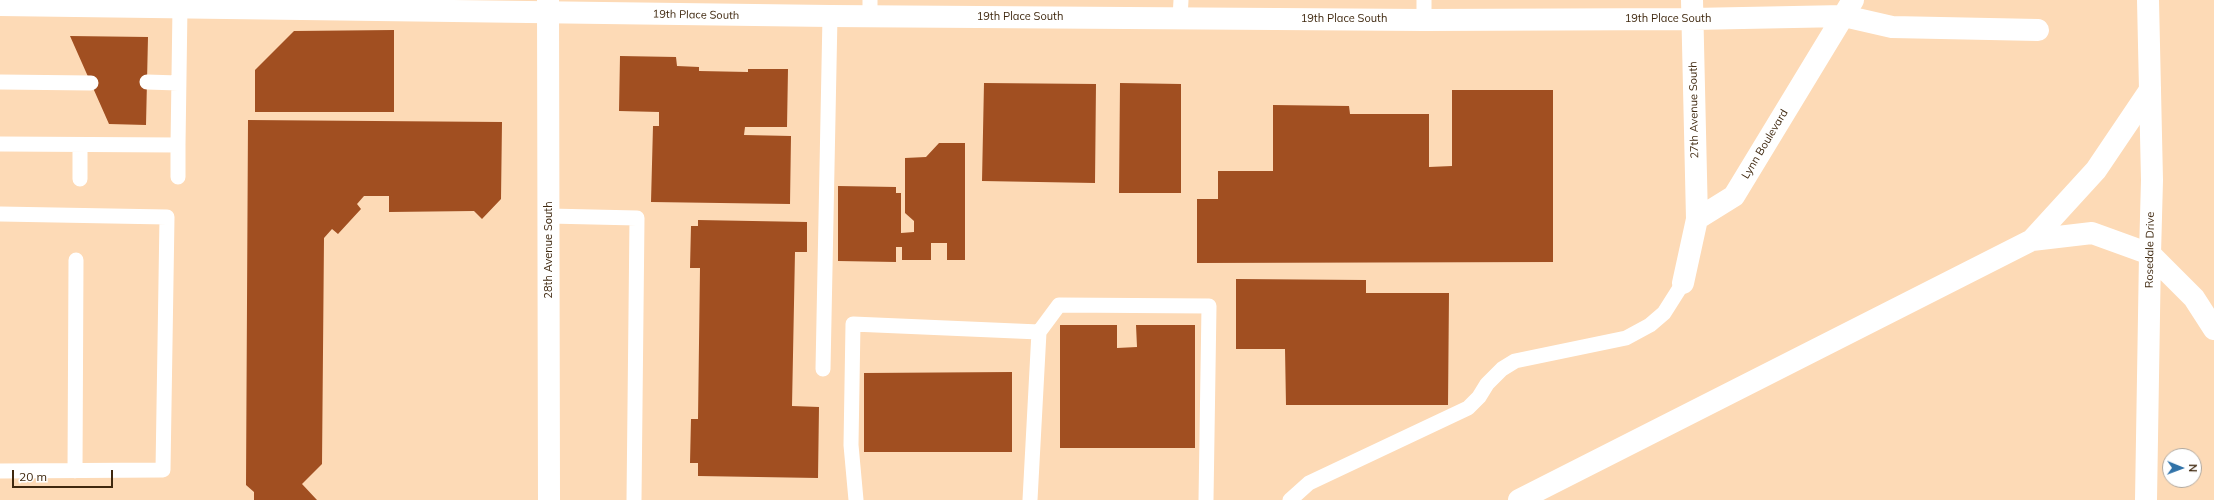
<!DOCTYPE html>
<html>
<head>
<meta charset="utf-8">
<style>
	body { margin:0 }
	#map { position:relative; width:2214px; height:500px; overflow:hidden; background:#fddab6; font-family:Mulish,sans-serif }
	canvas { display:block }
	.north { position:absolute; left:2162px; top:448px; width:40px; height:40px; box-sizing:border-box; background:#fff; border:1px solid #b2a99f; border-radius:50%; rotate:91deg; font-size:11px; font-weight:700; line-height:16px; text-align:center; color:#3f280f }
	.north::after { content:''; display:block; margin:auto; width:14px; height:18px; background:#3072a8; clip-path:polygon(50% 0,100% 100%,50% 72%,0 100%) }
	.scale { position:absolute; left:12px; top:470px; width:101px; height:18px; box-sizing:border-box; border:2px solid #3f280f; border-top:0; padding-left:5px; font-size:12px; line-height:14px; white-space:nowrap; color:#3f280f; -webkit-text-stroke:3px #fff; paint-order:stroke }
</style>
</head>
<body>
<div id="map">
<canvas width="2214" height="500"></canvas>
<div class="north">N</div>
<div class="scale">20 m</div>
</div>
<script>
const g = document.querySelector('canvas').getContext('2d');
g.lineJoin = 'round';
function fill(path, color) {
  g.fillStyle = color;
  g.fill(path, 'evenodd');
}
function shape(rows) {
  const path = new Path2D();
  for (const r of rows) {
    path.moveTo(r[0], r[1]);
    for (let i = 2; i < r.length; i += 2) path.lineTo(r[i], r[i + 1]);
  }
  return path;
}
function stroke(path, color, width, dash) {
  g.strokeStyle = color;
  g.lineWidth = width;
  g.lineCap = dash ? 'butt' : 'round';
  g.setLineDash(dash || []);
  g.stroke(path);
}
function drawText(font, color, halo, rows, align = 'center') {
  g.font = font + ' Mulish,sans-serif';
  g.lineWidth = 4;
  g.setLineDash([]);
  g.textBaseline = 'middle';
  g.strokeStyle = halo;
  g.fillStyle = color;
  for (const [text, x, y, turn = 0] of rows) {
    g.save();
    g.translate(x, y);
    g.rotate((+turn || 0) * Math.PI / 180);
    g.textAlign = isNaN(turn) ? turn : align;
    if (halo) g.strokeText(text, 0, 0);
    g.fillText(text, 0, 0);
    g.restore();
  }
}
const building = shape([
	[394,30,394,112,255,112,255,70,294,31],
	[70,36,148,37,146,125,109,124],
	[620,56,676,57,677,66,699,67,699,71,748,72,748,69,788,69,787,127,745,127,744,135,791,136,790,204,651,202,653,126,659,126,659,112,619,111],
	[984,83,1096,84,1095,183,982,181],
	[1120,83,1181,84,1181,193,1119,193],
	[1452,90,1553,90,1553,262,1197,263,1197,199,1218,199,1218,171,1273,171,1273,105,1349,106,1350,114,1429,114,1429,167,1452,166],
	[248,120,502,122,501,199,482,219,474,211,389,212,389,196,364,196,357,204,361,209,338,234,332,229,324,238,322,464,302,484,317,500,254,500,254,492,246,485],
	[939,143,965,143,965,260,947,260,947,243,931,243,931,260,902,260,902,247,896,247,896,262,838,261,838,186,896,187,896,193,901,193,901,233,914,232,914,221,905,213,905,158,926,157],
	[698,220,807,222,807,252,795,252,792,406,819,407,818,478,698,476,698,463,690,463,691,419,698,419,700,268,690,268,691,226,698,226],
	[1236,279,1366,280,1366,293,1449,293,1448,405,1286,405,1285,349,1236,349],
	[1060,325,1117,325,1117,348,1137,347,1136,325,1195,325,1195,448,1060,448],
	[1012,372,1012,452,864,452,864,373]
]);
const lane = shape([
	[870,0,870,16],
	[1424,0,1424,20],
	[1180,18,1181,0],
	[0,82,91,83],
	[147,82,178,83],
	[0,144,178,145,180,7],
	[178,145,178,177],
	[80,179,80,145],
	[0,214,167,217,163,470,0,471],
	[549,216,637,218,634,500],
	[1039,332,1059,305,1209,306,1206,500],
	[823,369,830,16],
	[75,471,76,260],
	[856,500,851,445,853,324,1039,332,1030,500],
	[1290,500,1309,483,1468,408,1479,397,1487,384,1502,369,1515,361,1626,338,1650,325,1664,313,1683,283]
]);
const street = shape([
	[1692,0,1697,219],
	[0,5,830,16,1424,20,1692,19,1844,16,1892,27,2038,30],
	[1683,283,1697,219,1734,196,1853,0]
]);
const secondary = shape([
	[548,0,549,500],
	[2148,0,2152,180,2150,254]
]);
const highway = shape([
	[2032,240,2096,170,2150,90],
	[1519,500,2032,240,2092,233,2150,254,2194,298,2214,329],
	[2146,500,2150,254]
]);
const streetNames = [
	["19th Place South",696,15,1],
	["19th Place South",1020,17],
	["19th Place South",1344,19],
	["19th Place South",1668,19],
	["27th Avenue South",1694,110,-91],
	["Lynn Boulevard",1765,144,-59],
	["28th Avenue South",549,250,-90],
	["Rosedale Drive",2150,250,-89]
];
fill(building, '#a14f21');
stroke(lane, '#fff', 15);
stroke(street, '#fff', 22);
stroke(secondary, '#fff', 22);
stroke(highway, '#fff', 22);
drawText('11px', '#3f280f', '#fff', streetNames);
</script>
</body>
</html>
